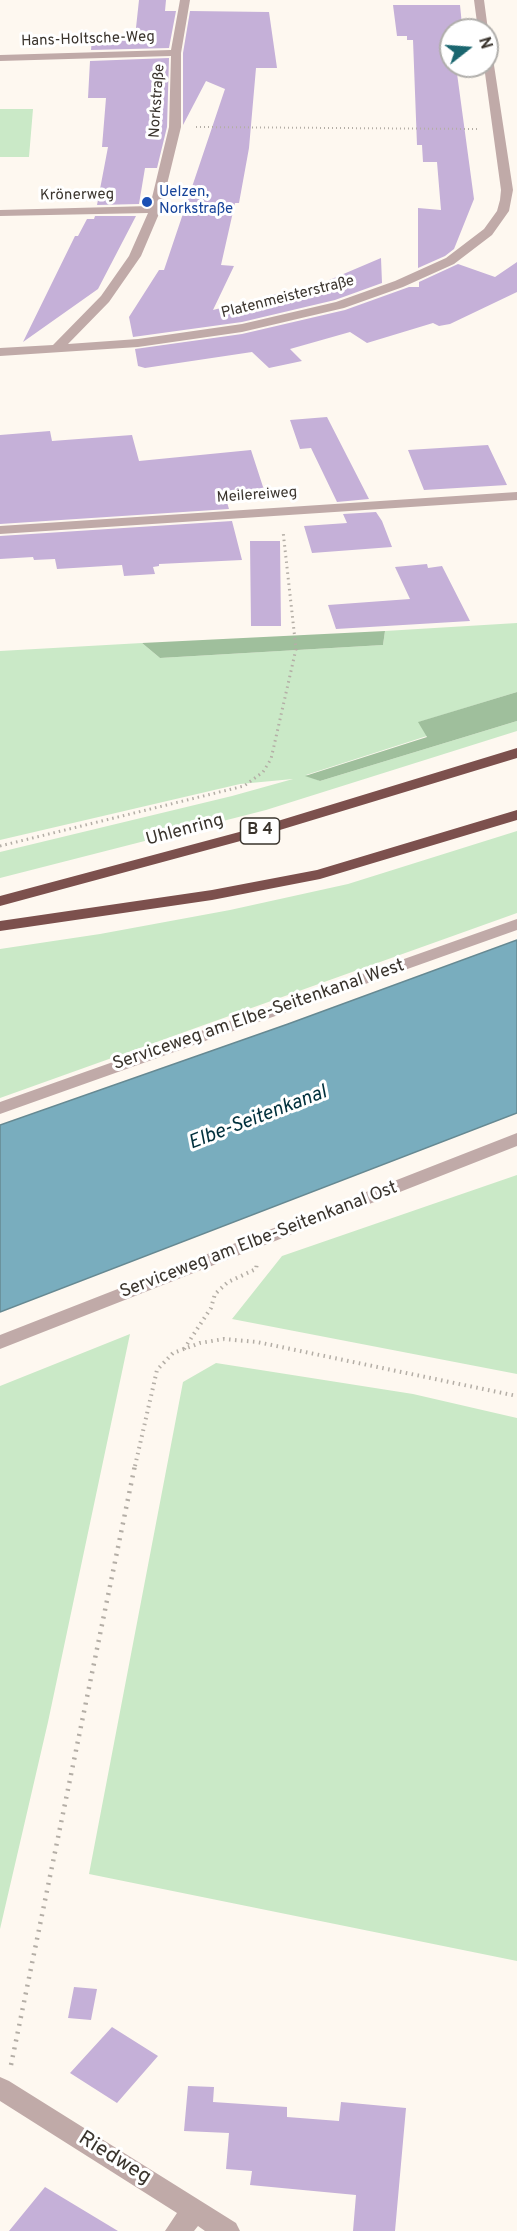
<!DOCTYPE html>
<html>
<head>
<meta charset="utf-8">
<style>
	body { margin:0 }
	#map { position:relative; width:517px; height:2231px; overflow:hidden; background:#fef8f0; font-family:Overpass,sans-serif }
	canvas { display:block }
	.north { position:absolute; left:439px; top:18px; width:60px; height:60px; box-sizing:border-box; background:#fff; border:2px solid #b0aeab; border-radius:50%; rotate:73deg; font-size:16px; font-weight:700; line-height:24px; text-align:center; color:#3a342d }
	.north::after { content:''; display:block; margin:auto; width:21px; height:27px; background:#1a666f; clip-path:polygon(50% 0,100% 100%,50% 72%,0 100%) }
</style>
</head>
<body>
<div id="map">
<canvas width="517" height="2231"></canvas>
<div class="north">N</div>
</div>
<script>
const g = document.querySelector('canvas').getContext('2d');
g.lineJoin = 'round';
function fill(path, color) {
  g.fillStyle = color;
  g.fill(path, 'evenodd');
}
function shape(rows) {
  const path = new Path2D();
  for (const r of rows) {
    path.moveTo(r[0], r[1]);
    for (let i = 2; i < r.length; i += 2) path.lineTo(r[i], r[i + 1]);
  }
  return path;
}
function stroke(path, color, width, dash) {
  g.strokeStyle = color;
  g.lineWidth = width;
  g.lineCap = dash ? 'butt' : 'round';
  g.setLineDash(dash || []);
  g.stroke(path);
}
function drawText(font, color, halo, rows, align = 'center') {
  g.font = font + ' Overpass,sans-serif';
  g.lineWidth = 6;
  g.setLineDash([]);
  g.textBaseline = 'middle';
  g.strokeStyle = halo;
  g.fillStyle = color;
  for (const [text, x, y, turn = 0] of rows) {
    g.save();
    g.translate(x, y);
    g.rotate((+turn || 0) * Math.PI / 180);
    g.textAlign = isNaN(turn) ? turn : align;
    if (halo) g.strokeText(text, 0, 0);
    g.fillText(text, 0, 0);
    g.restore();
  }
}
const green = shape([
	[0,109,33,109,29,157,0,157],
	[517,623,517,692,419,722,427,736,306,775,320,781,517,721,517,731,266,810,0,878,0,852,232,796,293,779,240,784,0,840,0,651,142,643,160,658,383,645,385,631],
	[517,831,517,913,0,1098,0,949,100,934,230,910,348,884],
	[517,1175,517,1374,232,1319,282,1256],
	[130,1334,48,1722,0,1929,0,1386],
	[216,1363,413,1394,517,1418,517,1961,89,1874,183,1382]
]);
const forest = shape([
	[385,631,383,645,160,658,142,643],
	[517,692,517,721,320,781,305,776,427,737,418,722]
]);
const water = shape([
	[517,940,517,1113,0,1312,0,1125,288,1024,517,940]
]);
const building = shape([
	[139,0,166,0,165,11,176,11,169,48,91,50,92,38,135,37],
	[393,5,460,5,462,25,451,30,451,66,456,66,474,199,454,249,445,256,418,268,418,208,441,210,437,162,423,162,422,145,417,145,413,40,407,40,407,36,397,36],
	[190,11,269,12,277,68,256,68,249,148,239,203,235,203,221,265,234,266,213,310,327,281,381,258,382,283,335,300,242,322,133,337,129,317,159,270,164,270,225,89,206,81,183,125,183,53],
	[169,58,167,127,157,168,145,168,139,204,97,205,108,147,102,147,106,98,88,98,90,61],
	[95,216,136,216,98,289,23,342,75,236,78,236,87,219,94,219],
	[517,262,517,292,450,324,439,326,433,323,367,343,350,332,290,349,302,361,269,368,252,352,145,368,138,366,135,349,242,334,345,310,409,287,419,287,419,282,458,264,495,277],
	[327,417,369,499,337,502,311,448,300,449,290,420],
	[50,431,52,441,132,435,139,461,251,450,265,493,225,496,229,509,0,524,0,435],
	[488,445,507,485,424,490,408,450],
	[376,512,382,521,392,547,312,553,304,526,347,523,343,514],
	[232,521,242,560,159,564,159,566,153,567,155,574,124,576,122,565,57,569,55,559,34,560,33,557,0,559,0,536],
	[250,541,280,541,281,626,251,626],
	[427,564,428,568,442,566,470,621,336,629,328,605,410,599,395,567],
	[74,1987,97,1989,91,2020,68,2018],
	[112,2027,158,2056,117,2103,70,2073],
	[188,2086,214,2087,213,2102,287,2107,287,2117,339,2121,341,2102,406,2108,395,2231,353,2231,356,2195,250,2185,252,2171,226,2169,229,2133,184,2131],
	[45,2187,118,2231,9,2231]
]);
const pathFar3 = shape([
	[196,127,477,129]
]);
const pathFar2 = shape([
	[0,846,244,786,263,772,271,759,296,649,283,531]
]);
const pathFar1 = shape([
	[184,1349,211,1308,215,1294,228,1282,256,1269,257,1263],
	[135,1466,157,1370,173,1353,200,1343,224,1339,257,1342,517,1396]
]);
const path = shape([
	[11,2065,135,1465]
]);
const minor = shape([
	[180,0,190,0,181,53,181,127,161,209,141,256,109,302,68,344,138,339,242,324,336,302,395,281,446,258,484,229,497,211,500,200,501,190,484,66,487,66,487,49,492,52,513,190,509,211,492,235,454,264,403,287,344,308,242,332,138,347,0,356,0,348,53,345,101,296,129,256,148,213,0,216,0,210,150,206,169,127,171,56,0,61,0,55,171,50,180,0],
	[474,0,484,0,488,30,487,32,478,30,474,0],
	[517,492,517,500,0,534,0,526,517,492],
	[517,919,517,930,0,1114,0,1102,517,919],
	[517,1133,517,1146,0,1349,0,1335,517,1133],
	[0,2077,9,2081,236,2223,240,2231,205,2231,198,2226,194,2231,165,2231,177,2213,0,2101,0,2077]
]);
const highway = shape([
	[517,748,517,758,270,833,0,906,0,896,258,827,517,748],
	[517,810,517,820,320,879,212,900,0,931,0,921,212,890,317,870,517,810]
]);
const markers = [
	[147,202,6,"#1a4fb4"]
];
const farStreetnames = [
	["Hans-Holtsche-Weg",88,40,-2],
	["Norkstraße",158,101,-86],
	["Krönerweg",77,196,-1],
	["Platenmeisterstraße",288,298,-14],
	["Meilereiweg",257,496,-4]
];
const farTransitnames = [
	["Uelzen,",159,193],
	["Norkstraße",159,210]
];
const shields = [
	[260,831,39]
];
const shieldNames = [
	["B 4",260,831]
];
const streetNames = [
	["Uhlenring",185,831,-15],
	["Serviceweg am Elbe-Seitenkanal West",259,1016,-19],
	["Serviceweg am Elbe-Seitenkanal Ost",259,1241,-21]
];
const waterNames = [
	["Elbe-Seitenkanal",258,1119,-21]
];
const nearStreetnames = [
	["Riedweg",114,2159,32]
];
fill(green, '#cae9c7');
fill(forest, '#9fbf9c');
fill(water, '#79adbe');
stroke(water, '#668992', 1.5);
fill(building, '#c5b0d8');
stroke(pathFar3, '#b4aea6', 2, [1, 3]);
stroke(pathFar2, '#b4aea6', 3, [1.5, 4]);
stroke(pathFar1, '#b4aea6', 4, [1.5, 4.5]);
stroke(path, '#b4aea6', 4.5, [2, 6]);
fill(minor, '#c0aaa8');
fill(highway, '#7c504d');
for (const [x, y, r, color] of markers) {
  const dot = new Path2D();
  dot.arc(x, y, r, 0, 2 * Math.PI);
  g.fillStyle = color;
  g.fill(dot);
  stroke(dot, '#fff', 2);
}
drawText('15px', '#3a342d', '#fff', farStreetnames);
drawText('15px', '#164399', '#fff', farTransitnames, 'left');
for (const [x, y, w] of shields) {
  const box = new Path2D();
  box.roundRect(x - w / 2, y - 13, w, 26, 4.5);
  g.fillStyle = '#fff';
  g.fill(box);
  stroke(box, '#3a342d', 1.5);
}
drawText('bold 16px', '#3a342d', null, shieldNames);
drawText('18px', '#3a342d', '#fff', streetNames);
drawText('italic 20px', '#00303c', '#fff', waterNames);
drawText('21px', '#3a342d', '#fff', nearStreetnames);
</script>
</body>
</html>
